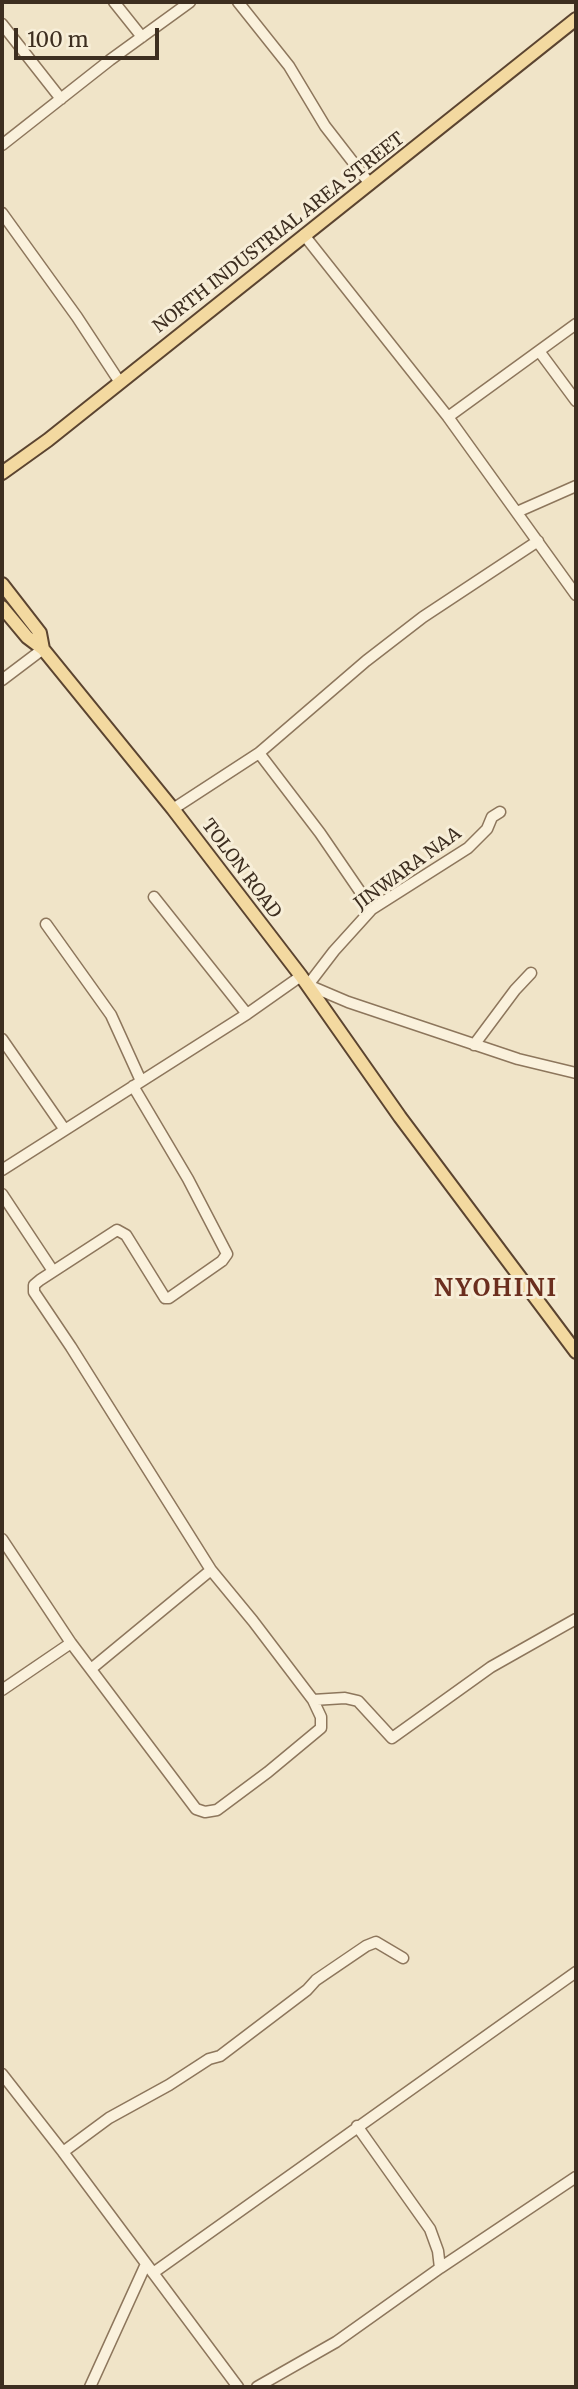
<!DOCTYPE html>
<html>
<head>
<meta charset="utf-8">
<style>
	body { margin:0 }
	#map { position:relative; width:578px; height:2389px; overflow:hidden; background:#f0e4c8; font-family:Merriweather,serif }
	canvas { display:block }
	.frame { position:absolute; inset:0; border:4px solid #3d2e20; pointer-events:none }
	.scale { position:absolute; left:14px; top:28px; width:145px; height:32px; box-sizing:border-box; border:4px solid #3d2e20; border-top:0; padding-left:9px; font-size:21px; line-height:24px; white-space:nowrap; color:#3d2e20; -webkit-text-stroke:5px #f7eed8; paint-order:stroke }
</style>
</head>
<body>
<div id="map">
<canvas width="578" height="2389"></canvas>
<div class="frame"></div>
<div class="scale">100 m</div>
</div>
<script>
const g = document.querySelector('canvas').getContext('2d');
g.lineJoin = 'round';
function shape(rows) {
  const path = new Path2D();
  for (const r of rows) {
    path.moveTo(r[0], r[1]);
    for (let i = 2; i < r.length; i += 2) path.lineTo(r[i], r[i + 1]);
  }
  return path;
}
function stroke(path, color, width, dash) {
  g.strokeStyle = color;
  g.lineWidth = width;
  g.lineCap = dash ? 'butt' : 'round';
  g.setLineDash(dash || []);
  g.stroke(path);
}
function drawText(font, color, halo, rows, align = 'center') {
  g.font = font + ' Merriweather,serif';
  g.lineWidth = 6;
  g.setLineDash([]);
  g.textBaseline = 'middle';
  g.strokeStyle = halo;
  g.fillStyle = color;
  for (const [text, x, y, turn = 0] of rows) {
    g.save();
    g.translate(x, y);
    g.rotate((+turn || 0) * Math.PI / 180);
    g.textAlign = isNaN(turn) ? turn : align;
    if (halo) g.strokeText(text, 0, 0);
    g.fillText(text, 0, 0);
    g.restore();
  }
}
const minor = shape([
	[114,2,142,37],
	[238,2,289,66,325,126,370,184],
	[2,24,61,99],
	[2,145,110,60,190,2],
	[2,213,77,317,119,381],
	[304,235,448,417,576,595],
	[539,351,576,401],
	[448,417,576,324],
	[517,512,576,486],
	[2,680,43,649],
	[259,753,320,833,372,909],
	[173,809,259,753,366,661,423,617,538,541],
	[500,812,492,817,487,829,468,848,372,909,334,951,308,985,348,1002,518,1059,576,1073],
	[154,897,247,1014],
	[46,924,111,1015,141,1081],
	[2,1039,65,1130],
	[474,1045,515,990,531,973],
	[2,1170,247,1014,301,976],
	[2,1194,53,1271],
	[2,1539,71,1643,196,1809,205,1812,217,1810,268,1772,321,1728,321,1717,313,1700,253,1621,211,1570,71,1347,34,1292,34,1285,40,1280,117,1230,126,1235,165,1298,169,1298,222,1261,227,1254,188,1179,133,1086],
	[91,1669,211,1570],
	[2,1690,71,1643],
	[313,1700,345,1698,358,1701,392,1738,491,1667,576,1619],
	[2,2074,63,2152,238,2387],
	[357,2126,430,2229,438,2251,440,2268],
	[63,2152,109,2118,169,2085,209,2059,220,2056,307,1990,316,1980,366,1946,376,1942,403,1958],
	[153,2273,576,1972],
	[90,2387,146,2264],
	[257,2387,336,2342,440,2268,576,2177]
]);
const major = shape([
	[2,473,48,440,576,19],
	[2,584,40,633,43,649],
	[2,607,27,637,43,649,173,809,301,976,400,1117,576,1352]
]);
const streetNames = [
	["NORTH INDUSTRIAL AREA STREET",279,233,-38],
	["TOLON ROAD",241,869,53],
	["JINWARA NAA",408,869,-36]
];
const districtNames = [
	["NYOHINI",496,1289]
];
stroke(minor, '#8d765c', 13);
stroke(major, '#5b4430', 16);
stroke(minor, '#faf1dc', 10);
stroke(major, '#f3d9a0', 12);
drawText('18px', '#3d2e20', '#f7eed8', streetNames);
g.letterSpacing = '2px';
drawText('bold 24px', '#6b2e1e', '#f7eed8', districtNames);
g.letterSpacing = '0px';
</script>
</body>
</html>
